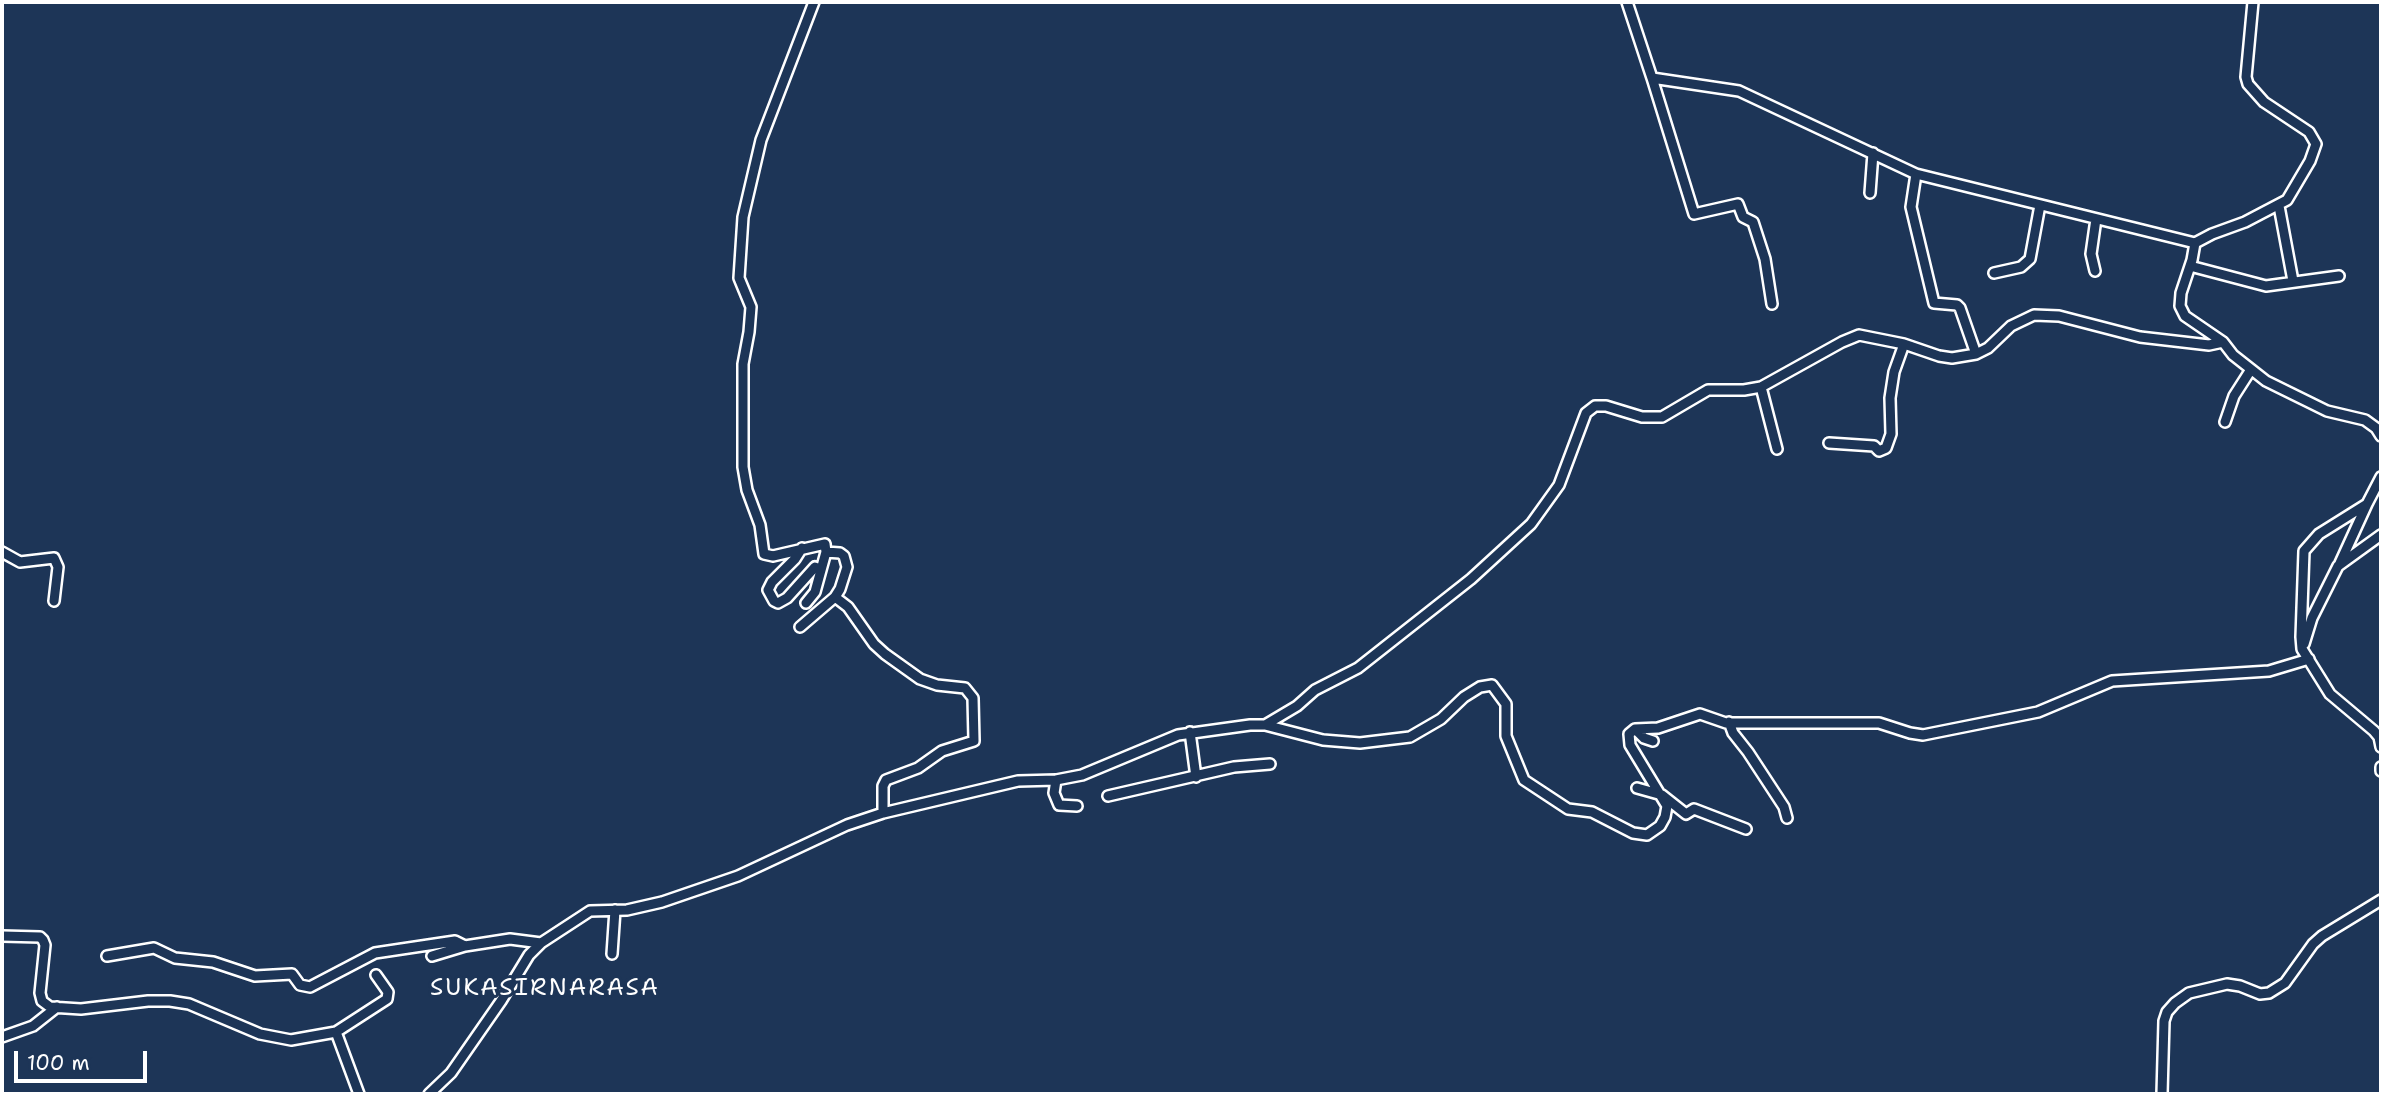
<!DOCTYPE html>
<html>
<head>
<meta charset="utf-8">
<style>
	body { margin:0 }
	#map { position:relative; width:2383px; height:1096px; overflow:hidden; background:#1d3557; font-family:"Shantell Sans",sans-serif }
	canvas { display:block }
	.frame { position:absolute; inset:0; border:4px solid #fff; pointer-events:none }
	.scale { position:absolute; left:14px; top:1051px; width:133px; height:32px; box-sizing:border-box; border:4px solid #fff; border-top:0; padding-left:9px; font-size:21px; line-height:24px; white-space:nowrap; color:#fff; -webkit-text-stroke:5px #1d3557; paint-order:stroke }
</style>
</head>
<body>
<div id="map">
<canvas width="2383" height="1096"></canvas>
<div class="frame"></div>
<div class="scale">100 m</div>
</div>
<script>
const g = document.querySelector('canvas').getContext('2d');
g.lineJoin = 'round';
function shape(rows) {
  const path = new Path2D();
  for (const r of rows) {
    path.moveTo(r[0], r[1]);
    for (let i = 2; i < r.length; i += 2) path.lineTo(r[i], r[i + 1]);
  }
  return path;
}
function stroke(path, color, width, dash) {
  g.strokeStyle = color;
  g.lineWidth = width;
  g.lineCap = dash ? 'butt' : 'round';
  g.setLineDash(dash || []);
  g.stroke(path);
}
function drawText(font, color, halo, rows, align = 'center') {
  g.font = font + ' "Shantell Sans",sans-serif';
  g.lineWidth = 6;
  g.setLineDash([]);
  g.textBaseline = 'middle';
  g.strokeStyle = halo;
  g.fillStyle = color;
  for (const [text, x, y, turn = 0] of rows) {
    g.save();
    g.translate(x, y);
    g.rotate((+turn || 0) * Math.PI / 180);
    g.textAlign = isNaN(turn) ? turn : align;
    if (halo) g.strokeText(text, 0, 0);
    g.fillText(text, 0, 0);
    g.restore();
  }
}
const minor = shape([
	[814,2,761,140,743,217,739,278,751,307,749,332,743,364,743,467,747,490,760,525,764,554,773,556,825,544,826,552,840,553,844,556,847,567,840,589,835,597,848,607,874,644,885,654,920,679,937,685,965,688,973,698,974,741,942,751,918,768,886,780,883,786,883,813],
	[1627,2,1652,78,1739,91,1916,174,2195,243,2212,234,2245,222,2287,200,2310,161,2316,144,2309,132,2264,102,2248,84,2246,77,2253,2],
	[1652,78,1694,214,1738,204,1743,217,1753,222,1765,259,1772,304],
	[1916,174,1911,207,1934,303,1957,305,1960,308,1976,354],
	[1870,193,1873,153],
	[2279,206,2293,281],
	[2195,243,2192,260,2181,293,2180,306,2185,316,2223,342,2233,355,2266,381,2327,411,2365,420,2376,428,2381,436],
	[2190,266,2266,286,2339,276],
	[2095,271,2091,254,2096,219],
	[1994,273,2021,267,2030,259,2040,205],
	[1761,387,1777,449],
	[2225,422,2234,396,2250,371],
	[1829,443,1874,446,1879,451,1886,448,1891,434,1890,398,1894,372,1904,344],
	[2381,477,2367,504,2319,534,2304,551,2301,637,2302,649,2330,694,2374,731,2379,737,2381,747],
	[802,548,795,559,772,582,768,590,774,601,778,603,787,598,815,567,821,570],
	[2,552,20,562,54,558,58,567,54,601],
	[2340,563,2367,504],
	[806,603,815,592,826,552],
	[800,627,835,597],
	[2304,644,2312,618,2338,566,2381,535],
	[1729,722,1733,733,1748,752,1784,807,1787,818],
	[1265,725,1297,706,1315,690,1358,668,1471,579,1531,524,1559,485,1586,413,1595,406,1606,406,1642,417,1662,417,1708,390,1744,390,1761,387,1842,342,1859,335,1904,344,1939,356,1952,358,1976,354,1988,348,2011,326,2034,315,2059,316,2140,337,2209,345,2223,342],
	[1635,729,1644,738,1653,741],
	[1190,732,1196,777],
	[2381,767,2381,771],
	[1056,780,1054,793,1059,805,1077,806],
	[1637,788,1662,795,1686,814,1694,809,1746,829],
	[1108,796,1234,767,1270,764],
	[2,936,40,937,43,940,45,945,40,993,42,1001,50,1007,81,1009,148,1001,170,1001,189,1004,260,1034,291,1040,336,1032,387,999,388,992,376,975],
	[612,954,615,910],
	[107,956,154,948,175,958,213,962,255,976,292,974,300,985,310,987,375,953,455,941,465,946],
	[432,956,465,946,510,939,541,943],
	[336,1032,359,1094],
	[2,1037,33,1026,57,1007],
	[429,1094,451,1073,501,1001,529,955,541,943,590,911,627,910,662,902,738,876,847,825,883,813,1018,781,1056,780,1082,775,1178,735,1250,725,1265,725,1323,740,1360,743,1410,737,1441,719,1464,697,1480,687,1492,685,1506,704,1506,736,1524,780,1568,809,1592,812,1633,833,1647,835,1660,826,1665,817,1667,806,1630,745,1629,734,1635,729,1658,728,1700,714,1726,723,1879,723,1910,733,1923,735,2038,712,2112,681,2269,671,2309,659],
	[2162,1094,2164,1021,2167,1012,2175,1003,2189,993,2227,984,2240,986,2260,994,2269,993,2285,983,2313,944,2322,936,2381,900]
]);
const quarterNames = [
	["SUKASIRNARASA",545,989]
];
stroke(minor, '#fff', 14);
stroke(minor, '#1d3557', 9);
g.letterSpacing = '2px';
drawText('24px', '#fff', '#1d3557', quarterNames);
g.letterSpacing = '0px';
</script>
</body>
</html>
